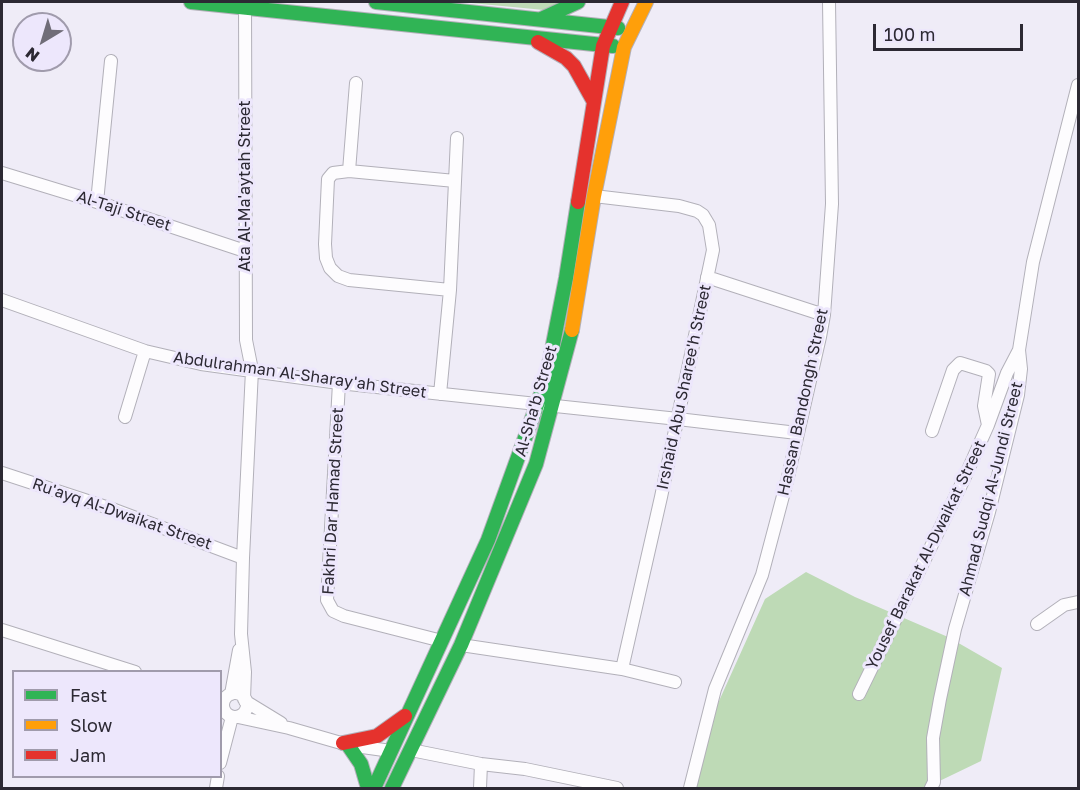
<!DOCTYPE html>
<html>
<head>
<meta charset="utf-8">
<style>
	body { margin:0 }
	#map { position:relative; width:1080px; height:790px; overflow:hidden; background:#efecf7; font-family:"Golos Text",sans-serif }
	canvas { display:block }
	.frame { position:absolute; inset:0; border:3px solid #2c2933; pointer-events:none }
	.legend { position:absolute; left:12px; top:670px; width:210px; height:108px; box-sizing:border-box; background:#ede7fc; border:2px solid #a09bac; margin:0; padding:8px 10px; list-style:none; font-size:18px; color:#2c2933 }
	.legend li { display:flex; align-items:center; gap:12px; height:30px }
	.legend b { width:30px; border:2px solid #a09bac }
	.north { position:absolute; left:12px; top:12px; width:60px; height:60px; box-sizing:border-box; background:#ede7fc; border:2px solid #a09bac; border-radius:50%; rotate:218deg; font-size:16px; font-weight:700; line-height:24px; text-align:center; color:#2c2933 }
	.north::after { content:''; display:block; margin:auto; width:21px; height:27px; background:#706d78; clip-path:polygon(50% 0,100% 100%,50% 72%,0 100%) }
	.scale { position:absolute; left:873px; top:24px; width:150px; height:27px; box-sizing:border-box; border:3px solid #2c2933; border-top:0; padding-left:8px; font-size:18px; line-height:21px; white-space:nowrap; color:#2c2933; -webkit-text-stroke:4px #ede7fc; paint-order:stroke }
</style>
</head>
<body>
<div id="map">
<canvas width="1080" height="790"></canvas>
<div class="frame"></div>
<ul class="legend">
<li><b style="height:8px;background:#30b455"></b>Fast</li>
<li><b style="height:8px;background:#ff9f0a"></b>Slow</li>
<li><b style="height:8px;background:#e5322d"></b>Jam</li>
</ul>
<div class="north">N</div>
<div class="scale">100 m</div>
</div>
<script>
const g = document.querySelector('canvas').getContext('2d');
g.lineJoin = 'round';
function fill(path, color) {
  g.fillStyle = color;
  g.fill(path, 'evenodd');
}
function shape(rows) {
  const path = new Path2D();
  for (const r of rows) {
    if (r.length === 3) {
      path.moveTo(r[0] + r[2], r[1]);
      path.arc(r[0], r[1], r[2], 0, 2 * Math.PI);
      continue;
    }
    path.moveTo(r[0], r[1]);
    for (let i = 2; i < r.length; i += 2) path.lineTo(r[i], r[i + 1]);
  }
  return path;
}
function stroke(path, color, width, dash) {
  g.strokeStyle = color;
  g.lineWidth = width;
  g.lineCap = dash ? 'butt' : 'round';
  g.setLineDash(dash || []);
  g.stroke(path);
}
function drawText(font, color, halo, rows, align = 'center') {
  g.font = font + ' "Golos Text",sans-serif';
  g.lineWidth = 6;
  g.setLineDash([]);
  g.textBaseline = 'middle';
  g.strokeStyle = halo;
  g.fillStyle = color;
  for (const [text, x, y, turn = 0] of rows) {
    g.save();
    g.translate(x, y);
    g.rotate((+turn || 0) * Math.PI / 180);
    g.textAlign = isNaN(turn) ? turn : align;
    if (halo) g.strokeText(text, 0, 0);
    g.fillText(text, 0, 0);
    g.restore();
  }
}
const green = shape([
	[461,2,565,2,544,10],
	[806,572,855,597,948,637,1002,668,981,761,925,788,696,788,710,721,765,599]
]);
const street = shape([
	[349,171,356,83],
	[2,173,97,202,245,251],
	[594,196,679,206,697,211,703,215,709,225,713,250,661,497,622,669],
	[97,202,111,61],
	[707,277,824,315],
	[450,290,349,280,338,276,330,268,326,258,325,244,328,179,333,173,349,171,455,181],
	[2,300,145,351,201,364,339,383,678,419,797,433],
	[339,383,327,600,333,611,344,616,442,641],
	[440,394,450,290,457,138],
	[125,417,145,351],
	[932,431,953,370,960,363,986,371,989,374,984,406,988,425],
	[2,473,115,510,243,558],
	[1037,624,1064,605,1078,602],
	[2,630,135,672],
	[461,645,622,669,675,682],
	[235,705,12],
	[231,694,239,650],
	[859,694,964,479,988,425,1007,373,1019,350],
	[244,699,245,672,241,634,243,558,252,370,246,340,245,2],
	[245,701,281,723],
	[238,717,289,728,348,745,391,751],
	[411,750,481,764,525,769,617,788],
	[220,763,232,717],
	[216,788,218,776],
	[480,788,481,764],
	[690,788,715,689,762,575,788,477,820,337,824,315,832,204,829,2],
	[931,788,934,782,933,738,940,699,955,629,989,512,1018,395,1021,369,1019,350,1033,262,1078,85]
]);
const fast = shape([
	[191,2,613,46],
	[376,2,618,28],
	[541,19,578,2],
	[348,745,361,764,368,788],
	[374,788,488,540,546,380,566,278,578,202],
	[392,788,461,645,536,464,572,330]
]);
const slow = shape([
	[572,330,594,196,624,47,646,2]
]);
const jam = shape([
	[538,42,566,58,574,66,593,100],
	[578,202,603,46,622,2],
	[343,743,377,736,405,716]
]);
const streetNames = [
	["Ata Al-Ma'aytah Street",245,186,-90],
	["Al-Taji Street",124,211,18],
	["Abdulrahman Al-Sharay'ah Street",300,375,8],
	["Irshaid Abu Sharee'h Street",684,387,-78],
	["Al-Sha'b Street",536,401,-74],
	["Hassan Bandongh Street",803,402,-78],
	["Ahmad Sudqi Al-Jundi Street",991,489,-76],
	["Fakhri Dar Hamad Street",333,501,-87],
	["Ru'ayq Al-Dwaikat Street",122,514,19],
	["Yousef Barakat Al-Dwaikat Street",926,555,-64]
];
fill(green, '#bedab6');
stroke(street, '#b2b0b9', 14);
stroke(fast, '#b2b0b9', 16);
stroke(slow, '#b2b0b9', 16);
stroke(jam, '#b2b0b9', 16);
stroke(street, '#fdfcfe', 12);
stroke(fast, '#30b455', 14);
stroke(slow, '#ff9f0a', 14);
stroke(jam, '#e5322d', 14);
drawText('16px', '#2c2933', '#ede7fc', streetNames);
</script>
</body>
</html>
